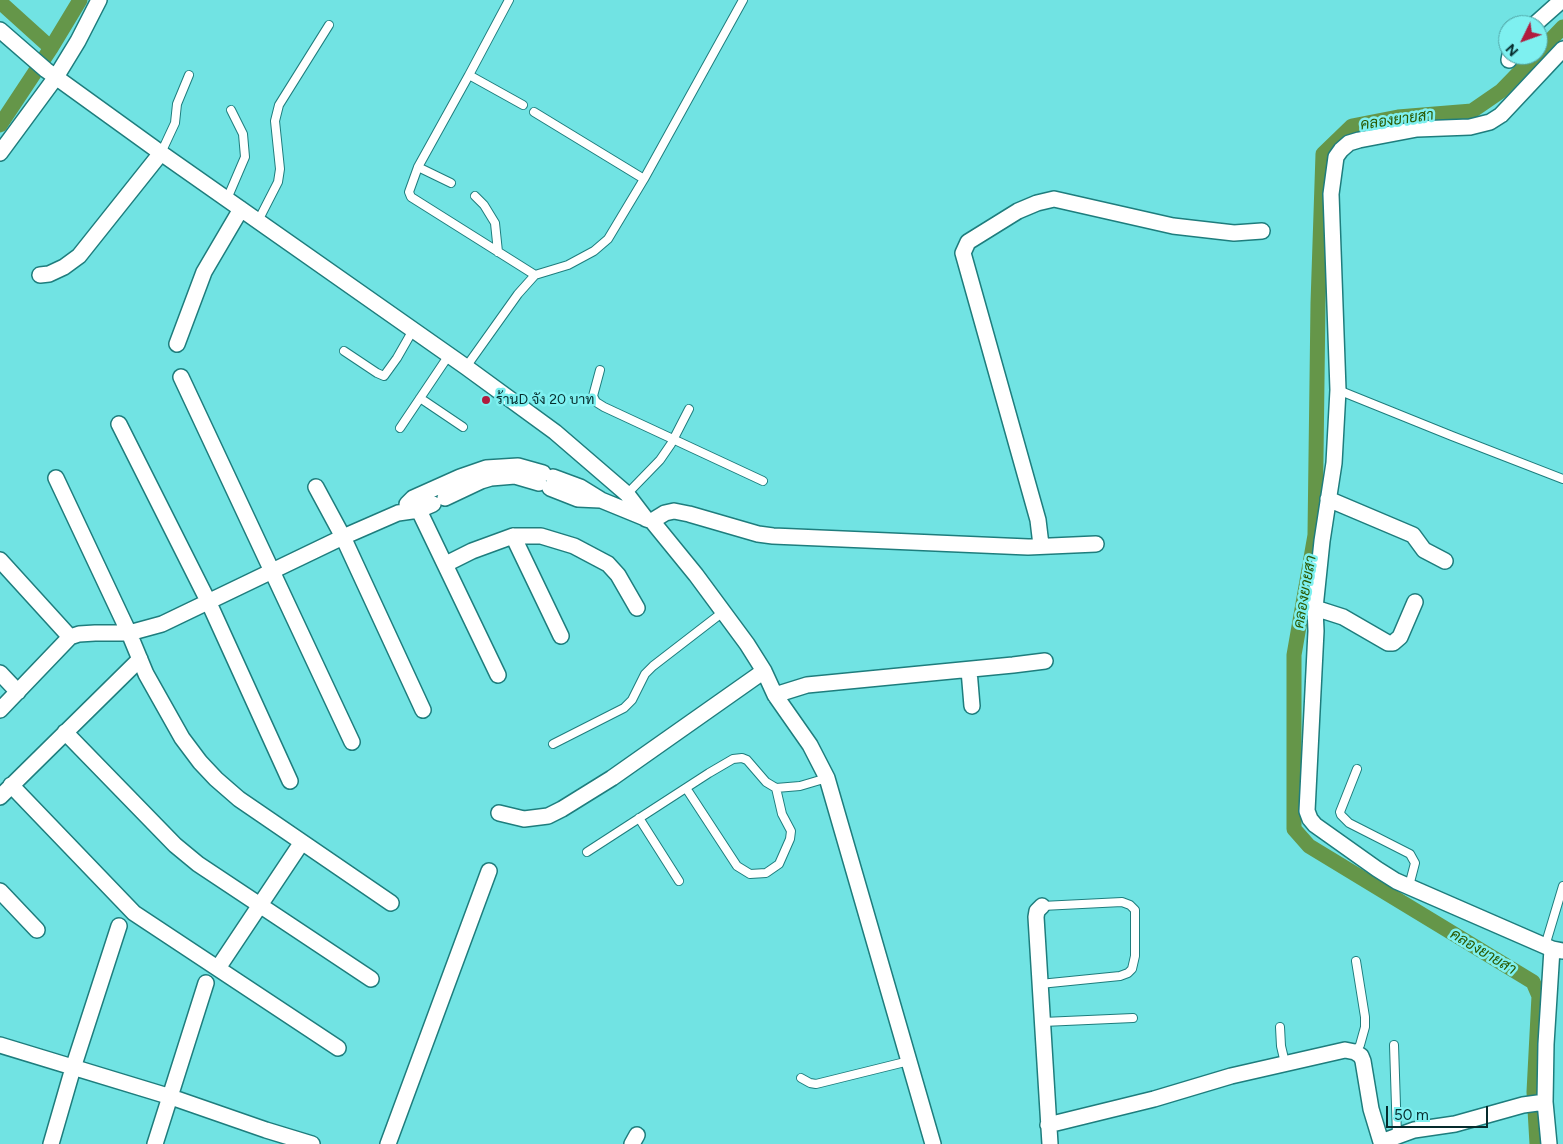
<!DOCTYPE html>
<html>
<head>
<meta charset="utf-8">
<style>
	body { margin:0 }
	#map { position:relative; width:1563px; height:1144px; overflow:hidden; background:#71e3e3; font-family:Figtree,sans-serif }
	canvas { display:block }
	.north { position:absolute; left:1498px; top:15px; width:50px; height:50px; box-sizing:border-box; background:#7ef0f0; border:1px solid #4ea1a2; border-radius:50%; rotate:228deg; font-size:14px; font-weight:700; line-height:20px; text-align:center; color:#052b2c }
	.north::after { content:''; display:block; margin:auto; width:18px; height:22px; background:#b01c3e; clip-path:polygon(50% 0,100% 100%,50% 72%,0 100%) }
	.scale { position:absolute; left:1386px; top:1106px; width:102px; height:22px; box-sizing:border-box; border:2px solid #052b2c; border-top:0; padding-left:6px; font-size:15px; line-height:18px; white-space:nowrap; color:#052b2c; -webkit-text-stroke:4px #7ef0f0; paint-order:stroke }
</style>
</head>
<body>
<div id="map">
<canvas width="1563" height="1144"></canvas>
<div class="north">N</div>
<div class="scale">50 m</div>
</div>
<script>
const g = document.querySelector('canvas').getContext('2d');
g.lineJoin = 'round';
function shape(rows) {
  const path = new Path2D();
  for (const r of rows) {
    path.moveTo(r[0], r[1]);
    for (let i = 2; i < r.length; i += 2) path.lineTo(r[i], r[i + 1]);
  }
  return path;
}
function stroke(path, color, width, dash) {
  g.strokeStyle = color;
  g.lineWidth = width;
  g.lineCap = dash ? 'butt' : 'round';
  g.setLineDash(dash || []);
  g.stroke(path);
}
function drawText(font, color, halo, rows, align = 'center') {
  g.font = font + ' Figtree,Sarabun,sans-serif';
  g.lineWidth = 5;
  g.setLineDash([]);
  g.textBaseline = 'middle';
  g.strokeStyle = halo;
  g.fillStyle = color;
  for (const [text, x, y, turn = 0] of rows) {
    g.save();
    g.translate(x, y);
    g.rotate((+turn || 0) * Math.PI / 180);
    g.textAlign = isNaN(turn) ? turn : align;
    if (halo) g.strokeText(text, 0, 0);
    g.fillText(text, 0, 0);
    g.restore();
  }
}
const canal = shape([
	[0,2,51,48],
	[1538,53,1563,27],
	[1536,55,1501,91,1472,111,1398,117,1352,126,1323,154,1318,303,1315,535,1294,655,1294,829,1309,846,1533,982,1539,996,1534,1092,1537,1144],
	[0,125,51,48,80,0]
]);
const lane = shape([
	[469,75,509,0],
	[523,105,469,75,418,167,409,192,411,197,535,275],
	[534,112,644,179],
	[161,153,175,123,177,104,189,75],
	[418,167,451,183],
	[475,196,484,205,495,223,498,252],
	[227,199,245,157,243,134,231,110],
	[258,221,278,182,280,169,275,121,279,105,329,25],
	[344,351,377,373,384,376,397,358,413,330],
	[466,367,518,294,535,275,568,265,594,251,608,239,644,179,743,0],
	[600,370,593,396,596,402,604,407,763,481],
	[1338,390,1452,436,1563,479],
	[420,398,463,427],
	[400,428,449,355],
	[627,494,660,460,671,444,689,409],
	[553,744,624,708,632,700,645,674,653,666,723,612],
	[1357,769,1340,812,1341,815,1349,823,1410,854,1415,863,1409,886],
	[686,788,737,866,750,874,766,873,779,864,790,839,791,831,782,814,776,788],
	[639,818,679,881],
	[587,852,709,773,733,759,742,758,747,760,766,782,776,788,800,786,827,778],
	[1545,946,1563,886],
	[1040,984,1120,976,1128,973,1132,969,1135,956,1135,910,1130,905,1122,902,1042,906],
	[1043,1022,1133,1018],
	[1280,1027,1281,1046,1285,1063],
	[1394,1045,1397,1136],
	[1355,1052,1360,1045,1365,1027,1365,1017,1356,961],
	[801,1078,810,1083,816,1084,909,1061]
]);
const street = shape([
	[1534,25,1562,0],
	[0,30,46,70,161,153,466,367,555,432,627,494,646,519,652,521,696,575,747,644,764,671,775,695,810,745,827,778,933,1144],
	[1563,49,1501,115,1490,122,1470,127,1417,129,1359,140,1349,143,1341,150,1336,157,1331,194,1338,390,1334,463,1322,541,1315,608,1316,631,1307,811,1310,819,1315,825,1377,869,1396,881,1552,949,1563,951],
	[1509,60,1510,55],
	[0,153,56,77,78,41,99,0],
	[40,275,49,274,64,267,79,256,161,153],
	[177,344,204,272,241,209],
	[181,377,352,742],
	[119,424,209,603,290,781],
	[553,477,580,487,601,500,645,518],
	[56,478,129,633,146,674,182,738,200,762,216,779,239,799,391,903],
	[316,487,343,537,423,710],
	[550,488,578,499,600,500],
	[413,498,498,675],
	[445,498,481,481,491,478,515,476,539,483],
	[1328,499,1413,535,1424,550,1445,561],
	[407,504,413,498,460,477,486,468,518,466,543,473],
	[652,521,665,513,674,511,689,514,758,534,773,536,1028,547,1096,544],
	[513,536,561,636],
	[1041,545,1038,520,963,253,968,242,1018,211,1037,203,1054,199,1173,226,1234,233,1262,231],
	[0,560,70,637],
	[446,564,472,551,513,536,541,536,574,546,608,564,618,575,637,608],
	[1315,608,1343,617,1388,643,1393,643,1400,637,1415,602],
	[969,670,972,706],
	[0,673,18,692],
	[775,695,807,685,1013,665,1045,661],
	[0,710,70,637,79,634,95,633,129,633,162,624,343,537,398,513,419,510,433,504],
	[65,732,175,845,198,864,371,979],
	[11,785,134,913,338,1048],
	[0,797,140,659],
	[499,813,524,819,548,816,562,809,612,778,764,671],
	[0,891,37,930],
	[1042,906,1037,911,1036,917,1050,1144],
	[218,968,302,842],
	[0,1045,171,1097,266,1130,312,1144],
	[1048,1125,1154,1099,1231,1076,1345,1050,1355,1052,1361,1056,1363,1061,1371,1109,1381,1142,1414,1130,1455,1124,1523,1105,1545,1102],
	[51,1144,73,1068,119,926],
	[155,1144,206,983],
	[388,1144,489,871],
	[632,1144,637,1135],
	[1549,1144,1545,1102,1546,1044,1552,949]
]);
const markers = [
	[486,400,5,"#b01c3e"]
];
const poiNames = [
	["ร้านD จัง 20 บาท",496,400]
];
const waterNames = [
	["คลองยายสา",1397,120,-8],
	["คลองยายสา",1305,592,-80],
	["คลองยายสา",1483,952,31]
];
stroke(canal, '#659649', 15);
stroke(lane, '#1e7d7d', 10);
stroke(street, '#1e7d7d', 18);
stroke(lane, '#fff', 8);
stroke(street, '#fff', 15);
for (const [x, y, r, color] of markers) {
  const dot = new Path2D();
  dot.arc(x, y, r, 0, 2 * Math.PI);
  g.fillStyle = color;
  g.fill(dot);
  stroke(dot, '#7ef0f0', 2);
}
drawText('14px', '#052b2c', '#7ef0f0', poiNames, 'left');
drawText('italic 15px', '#2b5a03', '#7ef0f0', waterNames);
</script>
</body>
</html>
